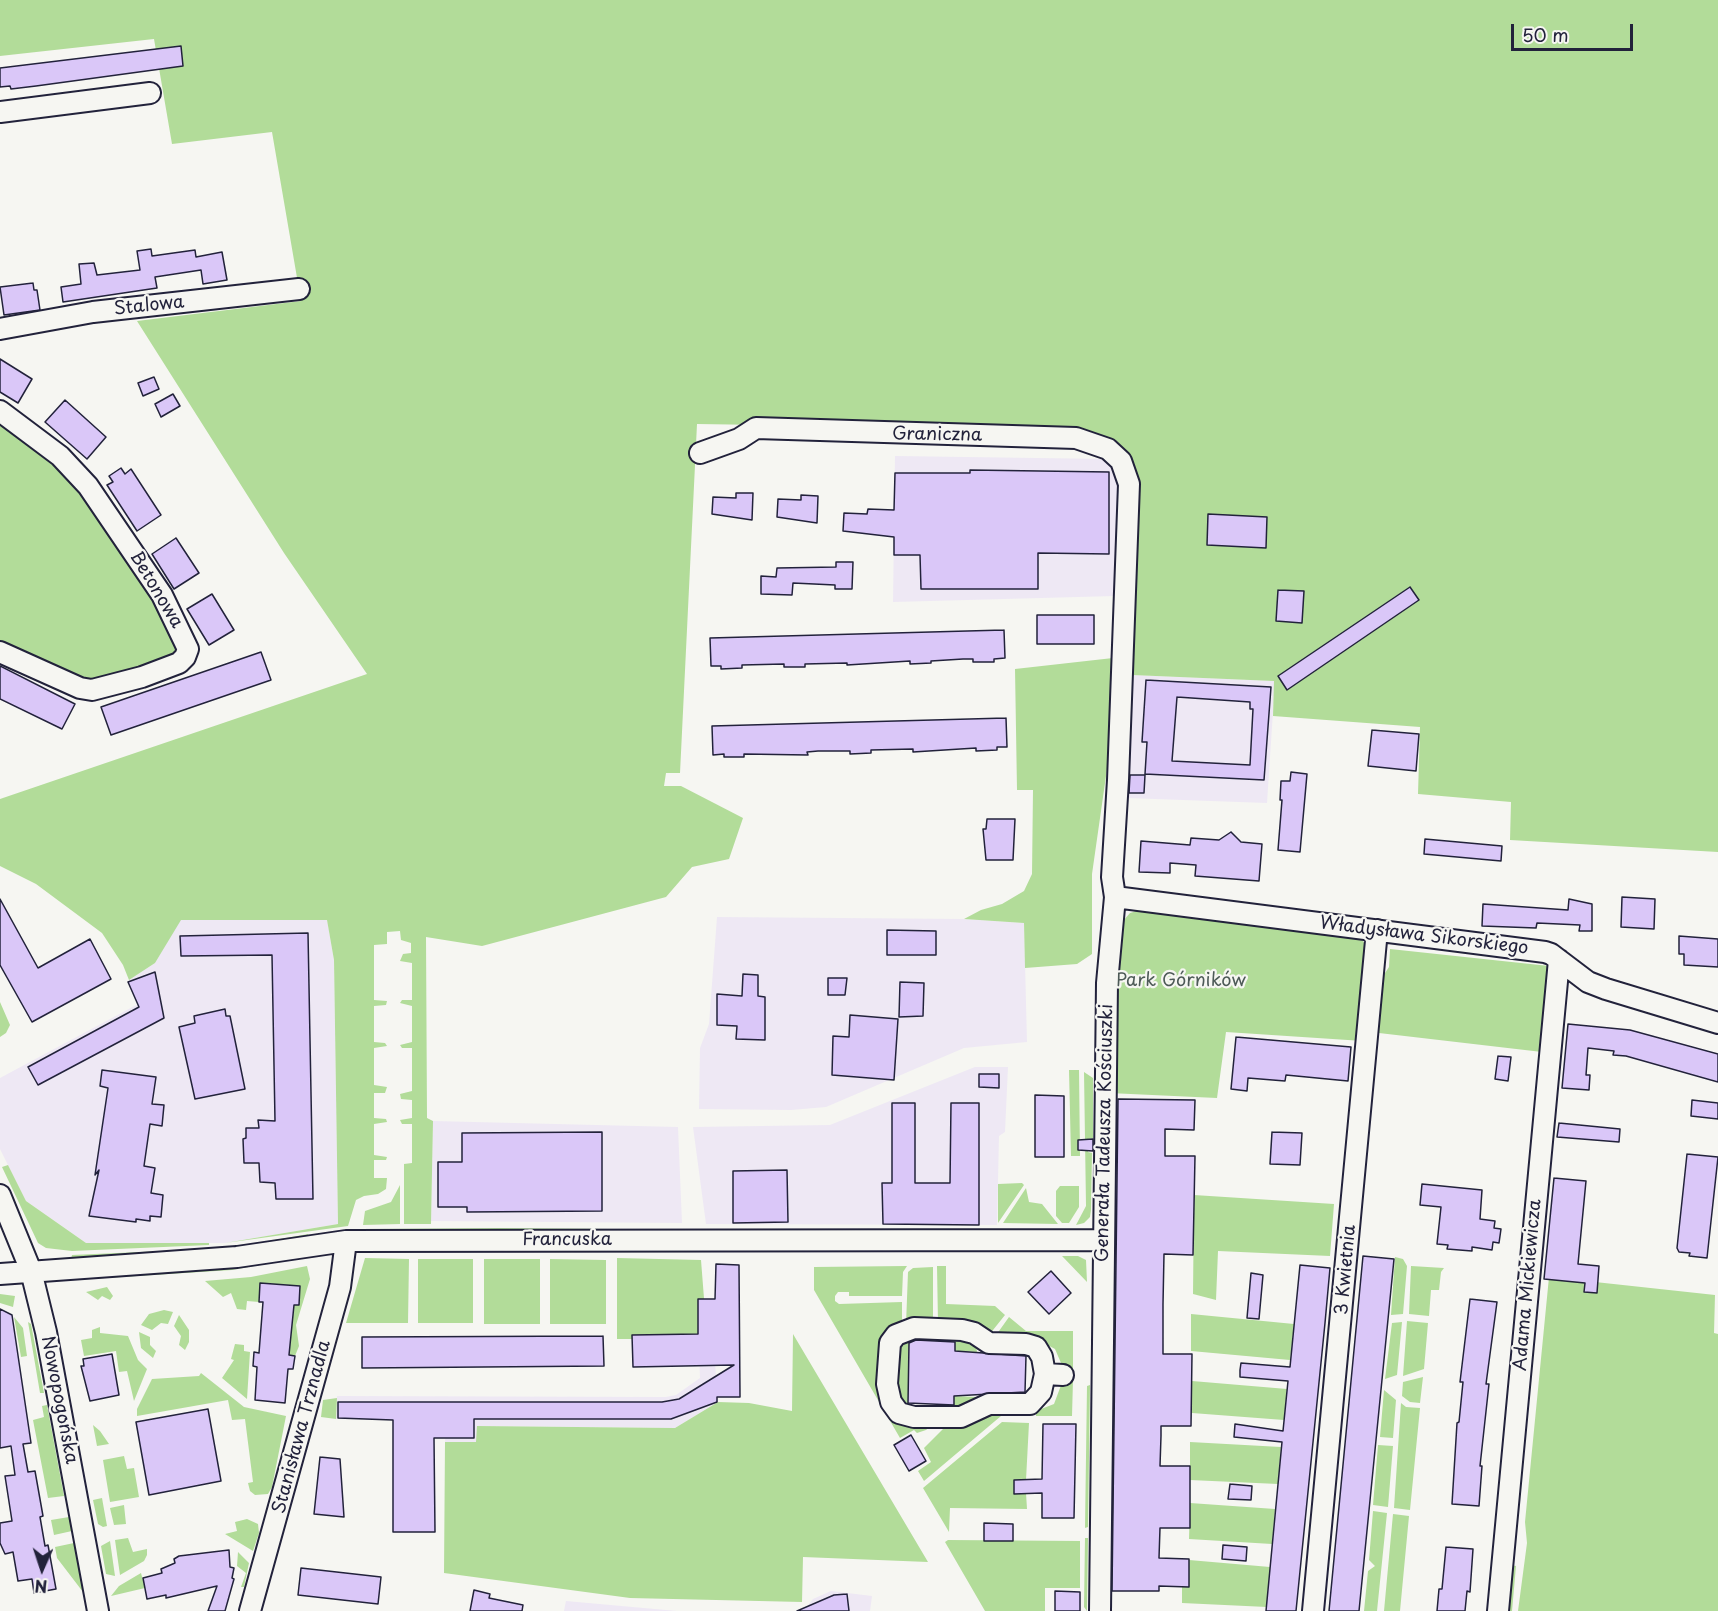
<!DOCTYPE html>
<html>
<head>
<meta charset="utf-8">
<style>
	body { margin:0 }
	#map { position:relative; width:1718px; height:1611px; overflow:hidden; background:#f6f6f2; font-family:"Playpen Sans",sans-serif }
	canvas { display:block }
	.north { position:absolute; left:12px; top:1539px; width:60px; height:60px; -webkit-text-stroke:4px #f6f6f2; paint-order:stroke; rotate:183deg; font-size:16px; font-weight:700; line-height:24px; text-align:center; color:#22223b }
	.north::after { content:''; display:block; margin:auto; width:21px; height:27px; background:#22223b; clip-path:polygon(50% 0,100% 100%,50% 72%,0 100%) }
	.scale { position:absolute; left:1511px; top:24px; width:122px; height:27px; box-sizing:border-box; border:3px solid #22223b; border-top:0; padding-left:8px; font-size:18px; line-height:21px; white-space:nowrap; color:#22223b; -webkit-text-stroke:4px #f6f6f2; paint-order:stroke }
</style>
</head>
<body>
<div id="map">
<canvas width="1718" height="1611"></canvas>
<div class="north">N</div>
<div class="scale">50 m</div>
</div>
<script>
const g = document.querySelector('canvas').getContext('2d');
g.lineJoin = 'round';
function fill(path, color) {
  g.fillStyle = color;
  g.fill(path, 'evenodd');
}
function shape(rows) {
  const path = new Path2D();
  for (const r of rows) {
    path.moveTo(r[0], r[1]);
    for (let i = 2; i < r.length; i += 2) path.lineTo(r[i], r[i + 1]);
  }
  return path;
}
function stroke(path, color, width, dash) {
  g.strokeStyle = color;
  g.lineWidth = width;
  g.lineCap = dash ? 'butt' : 'round';
  g.setLineDash(dash || []);
  g.stroke(path);
}
function drawText(font, color, halo, rows, align = 'center') {
  g.font = font + ' "Playpen Sans",sans-serif';
  g.lineWidth = 4.5;
  g.setLineDash([]);
  g.textBaseline = 'middle';
  g.strokeStyle = halo;
  g.fillStyle = color;
  for (const [text, x, y, turn = 0] of rows) {
    g.save();
    g.translate(x, y);
    g.rotate((+turn || 0) * Math.PI / 180);
    g.textAlign = isNaN(turn) ? turn : align;
    if (halo) g.strokeText(text, 0, 0);
    g.fillText(text, 0, 0);
    g.restore();
  }
}
const built = shape([
	[895,456,1108,459,1118,474,1115,596,893,602],
	[1132,675,1275,681,1267,803,1127,798],
	[717,917,964,919,1024,923,1027,1042,964,1048,826,1107,791,1110,699,1109,700,1048,709,1024],
	[327,919,334,960,338,1224,225,1243,86,1243,26,1201,0,1149,0,1078,138,1004,129,980,155,963,180,920],
	[975,1067,1008,1067,1005,1132,999,1136,997,1225,706,1224,693,1127,830,1125],
	[433,1121,678,1127,682,1223,431,1221],
	[699,1350,714,1350,718,1402,675,1428,477,1426,477,1442,445,1442,446,1420,336,1419,337,1396,666,1397,676,1395,700,1378],
	[831,1591,872,1596,870,1611,803,1611,813,1599],
	[566,1601,677,1611,564,1611]
]);
const green = shape([
	[0,0,1718,0,1718,852,1510,840,1511,802,1418,794,1420,727,1273,716,1274,681,1132,675,1139,488,1130,461,1053,429,838,419,763,425,697,424,680,773,666,773,664,786,681,786,743,818,729,859,692,867,666,897,482,946,426,937,427,1118,433,1121,431,1224,404,1224,404,1164,412,1163,412,1124,402,1124,400,1120,412,1118,412,1100,401,1099,400,1094,412,1091,412,1048,402,1048,400,1045,412,1042,412,1006,400,1003,402,1000,412,1000,412,963,400,961,403,954,411,953,411,943,401,940,400,931,387,932,387,944,374,945,374,1000,387,1001,386,1005,374,1006,374,1042,385,1043,387,1046,374,1048,374,1085,387,1087,385,1093,374,1093,374,1118,386,1119,387,1122,374,1124,374,1155,387,1157,386,1160,374,1160,374,1178,387,1178,386,1189,378,1194,364,1196,356,1200,348,1226,225,1243,338,1224,334,960,327,920,181,920,155,963,129,980,123,965,102,933,36,884,0,866,0,799,367,674,284,553,137,321,301,301,272,132,172,144,154,39,0,56],
	[0,420,66,471,161,609,176,636,176,649,171,656,143,668,88,681,0,647],
	[1113,658,1110,748,1092,874,1092,954,1077,964,1025,968,1024,923,964,919,981,910,1002,904,1024,891,1032,874,1033,790,1017,790,1015,669],
	[1140,910,1351,934,1363,941,1367,949,1363,1041,1226,1032,1217,1098,1109,1093,1116,943,1123,921,1130,913],
	[1390,949,1549,966,1542,1052,1379,1033,1383,976,1389,967],
	[0,1002,10,1025,6,1033,0,1037],
	[1069,1070,1079,1070,1080,1156,1071,1156],
	[1084,1072,1093,1078,1093,1138,1088,1139,1088,1152,1092,1153,1091,1210,1090,1217,1084,1223,1076,1225,1086,1206],
	[8,1165,26,1201,86,1243,209,1243,209,1245,72,1251,46,1248,38,1243,2,1167],
	[1022,1183,1024,1185,998,1223,998,1184],
	[400,1185,400,1224,363,1225,365,1211,391,1202],
	[1060,1186,1079,1186,1079,1207,1069,1223,1062,1223,1056,1216,1056,1191],
	[1026,1188,1029,1202,1042,1204,1058,1224,1003,1223],
	[1194,1195,1334,1204,1330,1256,1218,1251,1216,1300,1193,1294],
	[367,1229,500,1228,613,1229,606,1232,373,1232],
	[689,1229,1066,1229,1064,1232,687,1232],
	[308,1234,309,1237,247,1249,225,1249],
	[208,1249,207,1253,71,1259,72,1255],
	[309,1254,309,1256,232,1270,74,1280,74,1276],
	[1062,1256,1078,1256,1086,1260,1087,1282],
	[1395,1257,1403,1259,1407,1266,1403,1314,1391,1315],
	[365,1258,409,1259,408,1323,346,1323],
	[617,1258,701,1260,706,1324,699,1334,633,1335,632,1339,617,1339],
	[418,1259,473,1259,473,1323,418,1323],
	[484,1259,540,1259,540,1324,484,1324],
	[550,1259,606,1260,606,1324,550,1324],
	[307,1266,310,1279,296,1325,299,1346,295,1356,289,1355,294,1305,299,1305,300,1286,260,1283,259,1302,247,1301,246,1310,237,1309,231,1293,223,1297,205,1281,251,1277],
	[907,1266,903,1272,902,1296,849,1296,849,1292,838,1292,835,1296,835,1301,839,1304,902,1302,902,1326,884,1396,932,1425,926,1430,917,1433,914,1430,900,1438,814,1290,814,1267],
	[937,1266,946,1266,946,1304,995,1306,1005,1315,989,1335,938,1323],
	[1411,1266,1444,1268,1441,1272,1439,1290,1431,1290,1429,1316,1409,1314],
	[933,1267,933,1323,906,1325,908,1272,913,1268],
	[1549,1277,1715,1295,1714,1333,1718,1334,1718,1611,1518,1611,1527,1543,1525,1522],
	[107,1287,113,1296,110,1300,102,1296,98,1300,86,1292],
	[0,1294,15,1296,13,1307,0,1303],
	[164,1310,173,1312,168,1324,161,1323,152,1330,141,1325,149,1314],
	[1191,1314,1294,1324,1290,1360,1191,1351],
	[179,1315,189,1330,189,1342,185,1350,179,1345,181,1336,174,1326],
	[14,1317,23,1328,27,1356,21,1357],
	[1009,1317,1026,1331,1073,1331,1073,1370,1064,1370,1055,1349,1042,1342,994,1338],
	[1407,1321,1428,1323,1424,1369,1403,1376],
	[28,1322,31,1324,44,1393,40,1393],
	[1402,1322,1397,1375,1385,1379,1392,1323],
	[100,1327,100,1333,128,1336,138,1360,147,1369,134,1401,127,1371,119,1372,116,1351,84,1356,81,1340,92,1338,92,1330],
	[139,1332,150,1337,150,1345,156,1351,153,1358,141,1348],
	[793,1334,928,1562,803,1557,802,1602,630,1598,444,1573,445,1442,476,1442,477,1426,675,1428,718,1402,749,1403,792,1411],
	[964,1336,976,1345,977,1352,955,1351,955,1340,909,1339,908,1407,954,1408,954,1396,976,1397,975,1405,970,1410,907,1412,894,1395,900,1338],
	[235,1344,244,1345,244,1351,250,1352,247,1399,222,1378,234,1360,231,1359],
	[201,1373,244,1407,286,1416,272,1487,268,1494,255,1495,250,1491,248,1483,253,1482,245,1419,232,1420,228,1400,137,1416,137,1409,152,1379,199,1376],
	[1423,1377,1420,1403,1410,1402,1402,1396,1403,1382],
	[1063,1380,1073,1380,1072,1416,1036,1416,1036,1411,1054,1404],
	[1192,1381,1287,1389,1284,1420,1192,1413],
	[1090,1385,1088,1527,1085,1528,1087,1386],
	[1384,1390,1396,1400,1393,1438,1380,1437],
	[337,1398,336,1419,321,1417,323,1400],
	[1401,1403,1406,1407,1420,1408,1410,1510,1394,1508],
	[47,1405,64,1496,48,1498,33,1420,44,1417,42,1406],
	[991,1410,1032,1411,1032,1415,1001,1416,924,1481,918,1471,931,1462,924,1448,947,1425],
	[1002,1422,1029,1423,1026,1480,1014,1480,1026,1493,1027,1509,950,1508,949,1532,923,1488],
	[93,1425,100,1431,109,1444,97,1446],
	[1190,1442,1281,1447,1278,1484,1190,1480],
	[1378,1445,1393,1446,1388,1507,1373,1505],
	[124,1456,127,1469,134,1468,139,1497,110,1502,103,1460],
	[102,1498,107,1526,103,1527,98,1524,93,1500],
	[1190,1503,1275,1509,1272,1544,1189,1539],
	[124,1505,126,1524,114,1525,110,1508],
	[1373,1511,1387,1513,1377,1611,1364,1611,1368,1571,1375,1566,1369,1560],
	[1393,1514,1409,1516,1400,1611,1384,1611],
	[69,1517,72,1531,54,1535,51,1520],
	[247,1519,258,1524,259,1533,253,1551,225,1534,237,1531,235,1522],
	[128,1538,133,1552,147,1549,147,1555,144,1561,120,1575,115,1540],
	[1085,1538,1088,1538,1087,1611,1084,1607],
	[948,1540,1080,1541,1080,1588,1045,1588,1045,1611,985,1611,945,1542],
	[110,1541,115,1576,106,1574,101,1546],
	[74,1543,83,1592,57,1558,55,1547],
	[238,1552,249,1563,244,1587,241,1587,246,1573,237,1566],
	[1189,1560,1270,1567,1267,1607,1182,1603,1182,1587,1189,1586],
	[1511,1565,1516,1566,1512,1611,1507,1611],
	[141,1573,145,1588,111,1596,119,1586]
]);
const building = shape([
	[181,46,183,66,36,86,11,89,10,86,0,87,0,68,181,46],
	[151,249,152,256,195,250,196,257,222,252,227,280,203,284,201,270,155,277,157,288,63,302,61,287,81,284,79,264,94,263,97,275,140,270,137,251,151,249],
	[33,283,34,290,37,290,40,310,4,315,0,287,33,283],
	[0,359,32,379,18,403,0,392,0,359],
	[154,377,159,389,143,396,138,383,154,377],
	[173,394,180,406,161,417,155,404,173,394],
	[65,400,106,437,87,459,45,422,65,400],
	[121,468,125,474,131,469,161,515,137,531,107,485,113,482,109,476,121,468],
	[970,470,1109,472,1109,554,1038,553,1038,589,921,589,920,555,894,555,894,537,843,531,844,513,867,514,868,509,894,510,895,473,970,473,970,470],
	[736,493,753,493,752,520,712,514,713,497,736,498,736,493],
	[801,495,818,496,817,523,777,517,778,499,801,500,801,495],
	[1208,514,1267,517,1266,548,1207,545,1208,514],
	[176,538,199,573,174,589,152,554,176,538],
	[836,562,853,562,852,589,835,589,835,585,793,583,792,595,761,594,761,576,776,577,777,568,836,567,836,562],
	[1410,587,1419,600,1287,690,1278,676,1410,587],
	[1278,590,1304,591,1302,623,1276,621,1278,590],
	[212,594,234,630,209,645,187,609,212,594],
	[1037,615,1094,615,1094,644,1037,644,1037,615],
	[1004,630,1005,658,994,659,994,662,973,662,973,659,963,659,931,661,931,663,910,664,910,661,847,665,847,663,805,664,805,667,784,667,784,664,742,665,742,668,721,669,721,666,711,666,710,638,1004,630],
	[261,652,271,680,111,735,101,707,261,652],
	[0,666,75,704,62,729,0,699,0,666],
	[1146,680,1271,687,1264,780,1145,774,1147,742,1142,742,1146,680],
	[1177,697,1250,702,1250,709,1253,709,1250,765,1172,761,1177,697],
	[1006,718,1007,747,997,747,997,750,976,751,976,748,913,752,913,749,871,750,871,753,850,754,850,751,818,751,807,752,808,755,744,754,744,757,724,757,724,754,713,755,712,726,1006,718],
	[1372,730,1419,734,1416,771,1368,766,1372,730],
	[1291,772,1307,774,1300,852,1278,850,1282,800,1280,800,1281,781,1290,781,1291,772],
	[1130,775,1145,775,1144,793,1129,793,1130,775],
	[987,819,1015,819,1013,860,986,860,983,829,986,829,987,819],
	[1231,832,1241,842,1262,844,1259,881,1195,876,1196,865,1170,863,1170,873,1139,872,1141,841,1190,845,1191,838,1219,840,1231,832],
	[1425,839,1502,846,1501,861,1424,854,1425,839],
	[1622,897,1655,899,1654,929,1621,927,1622,897],
	[0,899,38,968,90,939,111,979,32,1022,0,965,0,899],
	[1569,899,1592,904,1592,931,1579,931,1580,925,1537,923,1536,928,1482,926,1483,904,1568,910,1569,899],
	[887,930,936,931,936,955,887,955,887,930],
	[308,933,313,1199,276,1199,275,1183,260,1182,259,1163,244,1163,243,1139,246,1138,246,1128,259,1128,258,1120,275,1121,272,955,181,956,180,936,308,933],
	[1679,936,1718,939,1718,967,1684,965,1684,954,1679,954,1679,936],
	[155,972,164,1018,38,1085,28,1067,139,1007,128,982,155,972],
	[743,974,758,975,758,996,765,997,765,1040,736,1039,737,1026,717,1025,717,994,742,996,743,974],
	[828,978,847,978,845,995,828,995,828,978],
	[900,982,924,983,923,1016,899,1017,900,982],
	[225,1009,226,1016,230,1016,245,1089,195,1099,179,1027,195,1023,194,1016,225,1009],
	[850,1015,898,1019,894,1080,832,1075,833,1036,849,1037,850,1015],
	[1568,1024,1630,1030,1718,1054,1718,1082,1626,1056,1613,1055,1614,1051,1588,1048,1586,1075,1590,1075,1589,1090,1562,1088,1568,1024],
	[1236,1037,1351,1047,1348,1081,1286,1075,1285,1081,1248,1078,1247,1091,1231,1089,1236,1037],
	[1498,1056,1511,1057,1508,1081,1495,1079,1498,1056],
	[102,1070,156,1077,152,1104,164,1105,162,1126,150,1124,144,1166,155,1168,151,1193,163,1195,161,1217,150,1216,150,1221,136,1219,136,1222,89,1216,99,1170,95,1175,108,1088,100,1086,102,1070],
	[979,1074,999,1074,999,1088,979,1087,979,1074],
	[1035,1095,1064,1096,1064,1157,1035,1157,1035,1095],
	[1118,1099,1195,1100,1194,1130,1165,1129,1165,1156,1195,1156,1193,1255,1164,1254,1163,1304,1163,1354,1192,1354,1191,1426,1161,1426,1161,1436,1160,1466,1190,1466,1190,1528,1160,1528,1159,1558,1189,1559,1189,1587,1159,1586,1159,1591,1112,1591,1118,1099],
	[1692,1100,1718,1103,1718,1119,1691,1116,1692,1100],
	[892,1103,915,1103,915,1183,950,1183,951,1103,979,1103,979,1225,883,1224,882,1183,892,1183,892,1103],
	[1559,1123,1620,1129,1619,1142,1557,1137,1559,1123],
	[602,1132,602,1211,467,1212,467,1207,438,1207,438,1162,462,1162,462,1133,602,1132],
	[1272,1132,1302,1133,1300,1165,1270,1164,1272,1132],
	[1093,1139,1093,1151,1078,1150,1078,1140,1093,1139],
	[1687,1154,1718,1157,1707,1258,1689,1256,1690,1253,1679,1252,1677,1248,1687,1154],
	[787,1170,788,1222,733,1223,733,1171,787,1170],
	[1554,1178,1586,1181,1578,1264,1599,1266,1597,1293,1584,1292,1585,1283,1544,1279,1554,1178],
	[1422,1184,1482,1190,1480,1219,1495,1221,1494,1228,1501,1229,1499,1243,1493,1242,1492,1250,1472,1247,1472,1251,1447,1249,1448,1245,1437,1244,1441,1207,1420,1205,1422,1184],
	[1363,1256,1394,1259,1359,1611,1329,1611,1363,1256],
	[716,1264,739,1265,740,1397,717,1397,717,1402,671,1419,474,1419,474,1438,434,1438,435,1532,393,1532,393,1420,338,1418,338,1402,662,1402,679,1399,734,1365,633,1367,632,1335,698,1334,698,1299,715,1299,716,1264],
	[1300,1265,1330,1268,1325,1323,1296,1611,1266,1611,1282,1442,1234,1437,1235,1424,1283,1431,1288,1381,1240,1377,1240,1370,1241,1363,1290,1367,1300,1265],
	[1051,1271,1071,1293,1049,1314,1028,1292,1051,1271],
	[1251,1273,1263,1275,1259,1319,1247,1318,1251,1273],
	[260,1283,300,1286,299,1305,294,1305,289,1355,295,1356,293,1369,288,1369,285,1403,255,1400,257,1367,253,1366,254,1352,259,1353,263,1302,259,1302,260,1283],
	[1470,1299,1497,1302,1486,1384,1489,1384,1480,1466,1482,1466,1479,1506,1452,1504,1457,1423,1459,1422,1463,1382,1460,1382,1470,1299],
	[0,1309,12,1315,31,1443,23,1444,28,1472,35,1471,43,1516,40,1517,45,1546,48,1545,56,1589,34,1593,32,1579,18,1581,13,1552,5,1554,0,1543,0,1523,12,1521,5,1476,15,1475,11,1446,0,1448,0,1309],
	[603,1336,604,1366,362,1368,362,1337,603,1336],
	[916,1340,955,1342,955,1351,1026,1356,1025,1392,954,1396,954,1405,908,1403,909,1343,916,1340],
	[112,1354,119,1395,90,1401,81,1366,84,1366,83,1359,112,1354],
	[208,1409,221,1481,149,1495,136,1422,208,1409],
	[1043,1424,1076,1424,1074,1518,1042,1518,1042,1493,1014,1494,1014,1480,1042,1479,1043,1424],
	[911,1435,926,1461,909,1471,894,1445,911,1435],
	[320,1457,340,1459,344,1517,314,1514,320,1457],
	[1230,1484,1252,1486,1251,1500,1228,1499,1230,1484],
	[984,1523,1013,1524,1013,1541,984,1541,984,1523],
	[1223,1545,1247,1547,1246,1561,1222,1559,1223,1545],
	[1446,1547,1473,1549,1470,1592,1467,1591,1465,1611,1437,1611,1439,1589,1442,1589,1446,1547],
	[229,1550,230,1567,234,1568,232,1578,234,1579,225,1611,208,1611,217,1586,166,1598,166,1595,147,1599,143,1578,162,1573,161,1569,175,1563,174,1559,179,1556,229,1550],
	[301,1568,381,1577,378,1604,298,1595,301,1568],
	[474,1590,490,1594,489,1598,523,1605,522,1611,470,1611,474,1590],
	[1055,1591,1080,1592,1080,1611,1055,1611,1055,1591],
	[847,1594,849,1611,797,1611,834,1595,847,1594]
]);
const minor = shape([
	[0,112,150,93],
	[0,329,93,312,299,289],
	[0,411,60,456,88,486,162,595,188,649,185,657,179,663,142,677,92,690,80,688,0,652],
	[700,453,739,439,756,428,1076,438,1108,449,1121,461,1129,484,1118,780,1112,877,1115,897,1107,983,1100,1611],
	[1115,897,1545,952,1551,954,1588,982,1606,989,1718,1023],
	[0,1195,31,1271,46,1332,98,1611],
	[0,1274,237,1257,346,1241,1104,1240],
	[1045,1374,1042,1357,1036,1347,1026,1344,989,1343,974,1333,962,1330,914,1328,896,1335,890,1343,887,1384,891,1402,899,1413,914,1417,961,1417,989,1404,1030,1404,1041,1392,1045,1374,1063,1375],
	[250,1611,340,1287,346,1241],
	[1313,1611,1377,930],
	[1498,1611,1559,960]
]);
const streetNames = [
	["Stalowa",149,306,-6],
	["Graniczna",937,435,1],
	["Betonowa",156,590,59],
	["Władysława Sikorskiego",1424,936,7],
	["Generała Tadeusza Kościuszki",1105,1133,-89],
	["Francuska",567,1240],
	["3 Kwietnia",1346,1270,-85],
	["Adama Mickiewicza",1528,1285,-85],
	["Nowopogońska",59,1400,79],
	["Stanisława Trznadla",302,1427,-75]
];
const parkNames = [
	["Park Górników",1181,981]
];
fill(built, '#eee8f4');
fill(green, '#b2dc99');
fill(building, '#dac7f8');
stroke(building, '#22223b', 1.5);
stroke(minor, '#22223b', 24);
stroke(minor, '#f6f6f2', 20);
drawText('18px', '#22223b', '#f6f6f2', streetNames);
drawText('18px', '#4d5a57', '#f6f6f2', parkNames);
</script>
</body>
</html>
